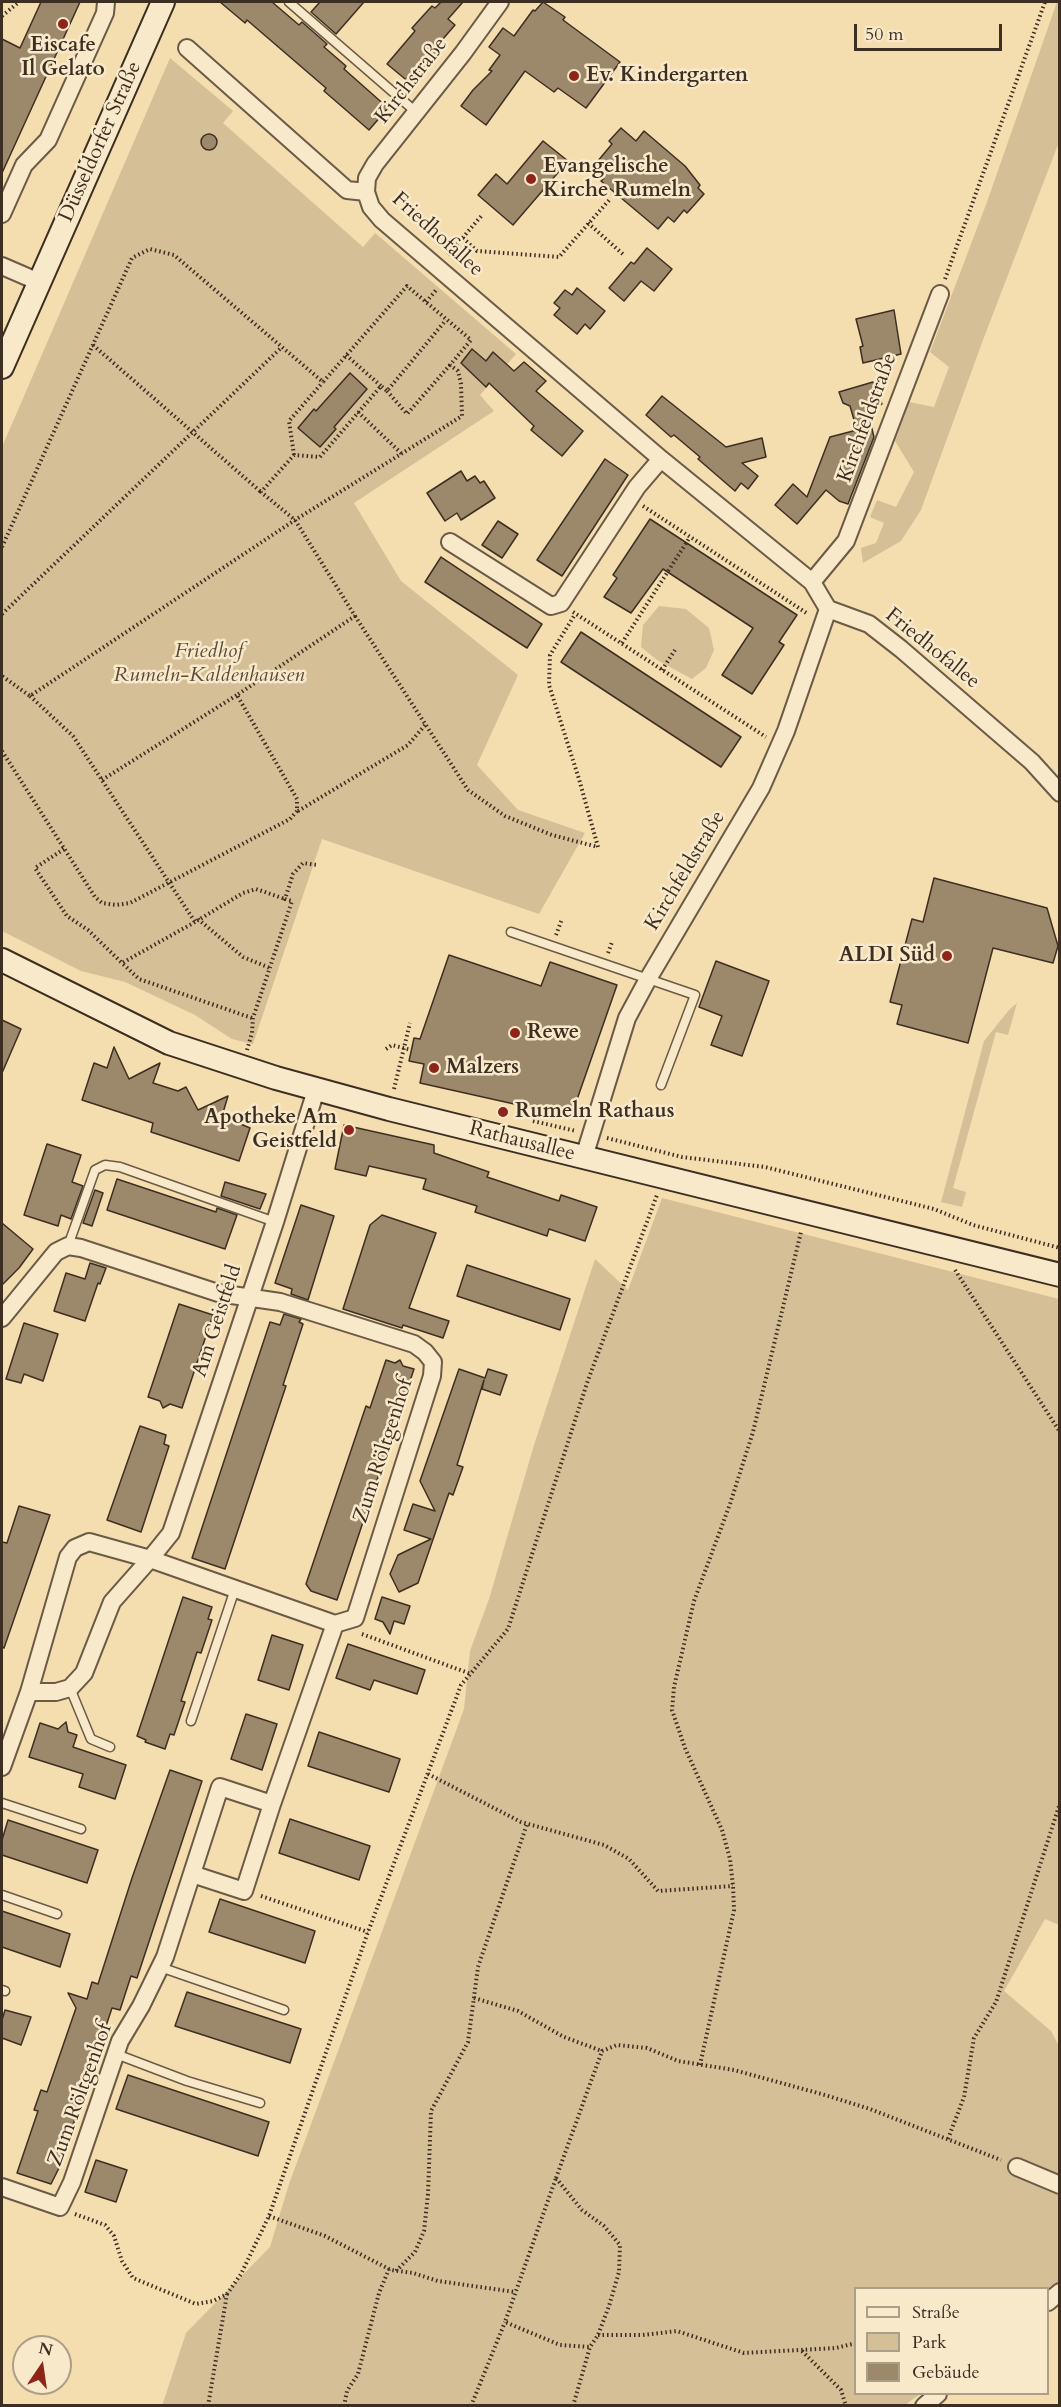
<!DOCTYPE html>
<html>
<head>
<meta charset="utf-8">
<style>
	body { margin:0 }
	#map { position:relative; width:1061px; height:2407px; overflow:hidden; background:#f4ddaf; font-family:Cardo,serif }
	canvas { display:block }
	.frame { position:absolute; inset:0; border:3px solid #3d2e22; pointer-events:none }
	.legend { position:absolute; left:854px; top:2287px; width:195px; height:108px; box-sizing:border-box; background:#f8e9cb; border:2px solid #ad9e87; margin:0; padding:8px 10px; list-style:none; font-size:18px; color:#3d2e22 }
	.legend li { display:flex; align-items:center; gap:12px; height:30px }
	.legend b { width:30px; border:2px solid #ad9e87 }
	.north { position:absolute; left:12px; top:2335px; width:60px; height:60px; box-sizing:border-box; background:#f8e9cb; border:2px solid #ad9e87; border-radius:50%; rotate:13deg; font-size:16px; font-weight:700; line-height:24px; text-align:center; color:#3d2e22 }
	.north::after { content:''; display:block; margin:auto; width:21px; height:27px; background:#8f2418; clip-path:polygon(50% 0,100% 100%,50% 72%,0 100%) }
	.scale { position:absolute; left:854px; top:24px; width:148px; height:27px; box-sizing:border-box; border:3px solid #3d2e22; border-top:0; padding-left:8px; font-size:18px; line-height:21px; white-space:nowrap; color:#3d2e22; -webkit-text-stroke:4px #f8e9cb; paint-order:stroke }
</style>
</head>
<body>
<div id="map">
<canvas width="1061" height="2407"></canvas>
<div class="frame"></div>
<ul class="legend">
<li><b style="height:8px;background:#f8e9cb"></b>Straße</li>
<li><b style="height:16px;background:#d5bf97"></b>Park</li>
<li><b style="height:16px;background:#9c896b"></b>Gebäude</li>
</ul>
<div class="north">N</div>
<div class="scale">50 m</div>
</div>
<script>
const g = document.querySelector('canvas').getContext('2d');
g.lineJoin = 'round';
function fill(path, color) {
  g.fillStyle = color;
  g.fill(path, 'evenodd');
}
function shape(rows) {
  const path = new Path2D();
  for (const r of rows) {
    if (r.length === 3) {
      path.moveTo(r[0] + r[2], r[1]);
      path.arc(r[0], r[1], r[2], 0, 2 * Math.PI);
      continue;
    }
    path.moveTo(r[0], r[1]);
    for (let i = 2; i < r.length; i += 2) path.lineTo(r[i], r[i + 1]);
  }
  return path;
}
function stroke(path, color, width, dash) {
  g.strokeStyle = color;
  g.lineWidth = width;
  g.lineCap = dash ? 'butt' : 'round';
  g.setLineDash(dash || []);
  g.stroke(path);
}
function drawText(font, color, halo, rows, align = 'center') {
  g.font = font + ' Cardo,serif';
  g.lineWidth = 5;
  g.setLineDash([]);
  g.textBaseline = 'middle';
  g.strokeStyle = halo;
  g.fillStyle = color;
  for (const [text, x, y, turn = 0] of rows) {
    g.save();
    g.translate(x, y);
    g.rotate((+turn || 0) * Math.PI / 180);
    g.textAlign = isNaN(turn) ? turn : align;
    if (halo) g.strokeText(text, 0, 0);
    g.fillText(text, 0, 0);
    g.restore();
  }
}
const green = shape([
	[1057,2,1060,2,1059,142,983,340,921,510,901,541,863,563,861,548,876,543,884,523,870,517,877,500,896,507,914,472,895,441,909,402,934,407,949,367,930,352,987,202],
	[170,58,233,111,223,123,363,247,375,233,516,354,480,395,494,411,354,503,401,581,518,675,477,765,518,810,585,833,539,914,322,839,253,1044,232,1039,195,1015,125,982,81,971,2,931,3,804,2,447],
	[659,606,686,609,709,628,714,650,706,668,692,679,657,660,641,647,643,625],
	[1017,1003,1008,1035,996,1032,953,1188,966,1192,962,1207,941,1202,984,1041,1009,1010],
	[662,1198,1059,1299,1059,1925,1045,1919,1004,1991,1051,2031,1059,2046,1059,2281,1048,2291,1048,2288,856,2288,856,2394,920,2394,905,2405,162,2406,186,2333,270,2247,289,2184,464,1709,470,1651,489,1599,534,1445,595,1259,628,1290]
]);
const building = shape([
	[41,2,80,2,2,173,2,39,20,48,41,2],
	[220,2,272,2,299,25,302,22,327,44,324,47,346,66,344,69,388,108,369,130,324,91,326,88,283,51,247,20,245,23,220,2],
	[320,2,364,2,336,34,311,12,320,2],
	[441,2,463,2,448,19,455,25,436,47,439,50,410,83,387,64,415,31,412,28,432,6,435,8,441,2],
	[543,2,565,17,563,20,620,62,586,108,558,88,554,92,525,71,486,125,461,106,473,90,492,71,489,70,500,55,489,47,503,28,514,36,533,10,535,11,543,2],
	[621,128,636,141,644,131,685,166,700,185,698,188,704,194,687,213,684,210,674,222,668,217,658,229,601,181,604,178,592,168,612,144,609,141,621,128],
	[209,142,8],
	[543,141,568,161,513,225,478,195,496,174,507,184,543,141],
	[647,248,672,269,654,291,641,281,624,301,609,288,631,262,634,264,647,248],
	[577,288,605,311,590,329,585,324,577,334,554,315,560,308,554,303,565,290,572,295,577,288],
	[894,310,901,354,863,363,860,347,863,346,856,319,894,310],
	[472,349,486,361,493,352,514,371,524,362,546,381,536,391,583,431,562,456,531,430,534,426,489,383,486,387,461,363,472,349],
	[350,373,367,389,334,427,336,429,320,447,298,428,314,409,316,411,350,373],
	[873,382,882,404,867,409,874,437,848,504,839,501,826,490,797,524,775,505,793,484,807,497,830,437,857,430,850,406,843,403,839,392,873,382],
	[662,396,726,447,762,438,766,457,742,463,758,476,748,489,741,483,735,491,698,459,700,457,674,435,671,437,646,415,662,396],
	[605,459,628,475,562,576,537,560,605,459],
	[461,471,467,481,475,476,480,483,484,481,495,498,461,520,457,513,445,521,427,493,461,471],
	[650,519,797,615,779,642,784,645,752,694,722,675,753,628,663,569,631,613,604,597,617,578,613,575,650,519],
	[498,521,518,534,502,558,482,545,498,521],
	[441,557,542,624,527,648,425,582,441,557],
	[581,632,741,737,721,767,561,662,581,632],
	[934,878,1047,908,1058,946,1053,963,993,948,968,1043,897,1024,902,1005,890,1002,912,919,923,922,934,878],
	[449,955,541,986,550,962,617,985,573,1111,568,1116,420,1083,424,1064,409,1061,414,1038,420,1039,449,955],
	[716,961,769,981,742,1056,711,1045,722,1016,699,1007,716,961],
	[2,1020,21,1029,2,1073,2,1020],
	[114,1047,129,1079,160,1063,153,1083,178,1091,186,1087,198,1110,228,1096,222,1116,250,1128,239,1161,151,1132,153,1123,82,1100,94,1063,107,1068,114,1047],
	[344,1125,434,1145,434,1153,489,1172,487,1177,559,1201,561,1195,597,1207,585,1241,549,1229,547,1236,475,1212,477,1206,423,1189,426,1179,369,1166,366,1176,335,1169,344,1125],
	[47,1144,81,1155,72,1182,83,1186,71,1219,61,1215,58,1226,24,1215,47,1144],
	[117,1179,216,1212,217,1208,237,1215,225,1249,107,1210,117,1179],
	[225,1182,266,1194,260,1209,221,1196,225,1182],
	[95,1190,103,1193,92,1226,83,1223,95,1190],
	[301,1205,334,1216,308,1300,291,1294,292,1289,275,1283,301,1205],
	[382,1215,436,1233,409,1308,449,1321,443,1338,403,1325,402,1328,343,1309,370,1225,382,1215],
	[2,1223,33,1249,19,1268,2,1285,2,1223],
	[90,1263,106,1268,100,1284,98,1283,85,1321,54,1311,66,1273,85,1279,90,1263],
	[467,1265,570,1299,560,1330,457,1296,467,1265],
	[179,1304,213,1315,182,1408,170,1404,163,1408,160,1401,148,1397,179,1304],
	[284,1314,301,1319,299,1322,303,1324,283,1385,286,1386,225,1569,192,1558,270,1322,280,1325,284,1314],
	[24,1323,58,1334,43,1381,24,1374,21,1383,6,1379,24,1323],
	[386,1360,395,1363,400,1360,403,1366,414,1369,337,1600,311,1591,306,1584,366,1406,370,1408,386,1360],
	[459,1369,485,1378,488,1369,507,1375,500,1395,482,1389,484,1380,457,1465,463,1467,453,1495,449,1493,418,1583,399,1592,390,1574,398,1555,431,1539,404,1530,413,1504,435,1511,420,1481,459,1369],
	[140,1426,166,1435,164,1444,169,1446,141,1532,107,1520,140,1426],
	[19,1506,50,1515,4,1648,2,1647,2,1542,7,1543,19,1506],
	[183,1597,212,1607,208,1619,212,1620,201,1653,197,1652,185,1689,181,1701,185,1702,174,1735,170,1734,165,1749,145,1742,146,1740,137,1736,183,1597],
	[382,1597,410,1606,404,1624,394,1621,390,1634,383,1622,375,1619,382,1597],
	[272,1635,303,1645,289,1690,258,1680,272,1635],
	[348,1644,425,1670,417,1694,374,1680,370,1690,336,1678,348,1644],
	[246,1714,277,1724,262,1770,231,1759,246,1714],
	[66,1722,68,1732,77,1735,73,1747,126,1765,115,1799,79,1787,83,1774,29,1757,40,1723,58,1729,66,1722],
	[319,1732,400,1759,389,1792,308,1766,319,1732],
	[170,1770,202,1781,137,1978,131,1976,120,2010,112,2008,71,2131,69,2131,61,2156,62,2158,59,2168,51,2184,17,2173,38,2111,34,2110,41,2090,47,2092,76,2008,68,1993,87,1999,92,1982,98,1984,132,1878,170,1770],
	[290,1819,370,1846,359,1880,279,1853,290,1819],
	[8,1820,98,1850,87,1883,2,1855,2,1840,8,1820],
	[220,1899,315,1931,305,1963,209,1932,220,1899],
	[2,1911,70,1934,60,1967,2,1947,2,1911],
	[187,1992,301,2029,290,2063,175,2026,187,1992],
	[5,2010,31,2017,21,2045,2,2038,2,2020,5,2010],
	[128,2075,269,2122,258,2156,116,2109,128,2075],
	[96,2160,127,2170,116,2202,85,2192,96,2160]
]);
const path = shape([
	[2,16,19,2],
	[588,223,624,255],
	[463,238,477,251,559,257,611,198],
	[448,255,483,214],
	[945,279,1045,2],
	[426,302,437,289],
	[93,345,261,492],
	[346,355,381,386],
	[387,391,407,414,450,365],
	[358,412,402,454],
	[294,455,289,421,323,382],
	[643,506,808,614],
	[2,547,132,258,150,249,174,255,323,382,407,286,471,340,450,365,458,371,461,384,462,416,295,520,30,696,2,676],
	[573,612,766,737],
	[2,614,282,347],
	[355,616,468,790,505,816,552,835,598,847,579,779,549,685,550,655,574,616],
	[622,643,690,537],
	[662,670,675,650],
	[30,696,73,736,195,922,243,893,256,889,285,899],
	[2,751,95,897,102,903,116,905,130,903,290,819,297,811,297,799,237,695,355,616,295,520,261,492,294,455,320,457,381,386,387,391,446,320],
	[102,780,237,695],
	[298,811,408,745,426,724],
	[64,849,35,868,67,916,88,930,122,963],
	[198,919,243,957,270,968],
	[195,922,122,963,139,979,252,1018],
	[556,935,562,919],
	[608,953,612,942],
	[386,1049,392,1045,411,1050],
	[247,1050,252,1033,253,1018,292,901,285,899,293,874,303,863,317,865],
	[394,1089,410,1023],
	[533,1121,576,1131],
	[607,1138,682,1157,765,1167,934,1209,973,1225,1060,1248],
	[955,1270,1060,1432],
	[362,1634,471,1674],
	[428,1774,521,1822,604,1845,629,1859,658,1891,733,1886],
	[261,1896,368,1932],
	[474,1998,518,2011,564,2037,602,2051],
	[700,2065,734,1910,733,1886,730,1859,722,1830,685,1748,672,1710,674,1687,694,1601,730,1504,753,1432,801,1232],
	[948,2139,964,2097,974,2038,996,2002,1060,1803],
	[556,2178,602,2051,617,2045,647,2048,678,2061,734,2070,825,2095,870,2109,1001,2160],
	[556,2178,582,2210,604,2226,620,2245,619,2272,609,2306,598,2335,590,2347,560,2345,505,2322,556,2178],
	[75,2214,105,2225,114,2236,122,2261,133,2278,196,2304,213,2301,227,2294,241,2274,269,2216,368,1932,461,1685,508,1629,587,1383,657,1195],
	[269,2216,325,2236,391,2270,413,2273,438,2281,515,2292],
	[396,2271,415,2252,424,2231,428,2194,431,2111,468,2042,478,1967,527,1824],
	[598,2335,643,2335,677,2331,744,2353,836,2348,856,2343],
	[802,2351,841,2390,846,2406],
	[208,2406,227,2294],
	[344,2406,347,2391,358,2374,379,2293,389,2269],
	[471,2406,505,2322],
	[573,2406,590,2347]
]);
const service = shape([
	[289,2,416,112],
	[511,932,695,995,661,1085],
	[68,1246,95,1170,105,1165,120,1167,275,1222],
	[70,1688,91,1739,110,1747],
	[191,1721,235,1589],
	[2,1803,81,1829],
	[2,1895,57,1914],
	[160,1967,284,2010],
	[2,1990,5,1991],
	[116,2054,187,2081,260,2103]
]);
const minor = shape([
	[500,2,463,53,375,164,367,178,366,192,371,207,382,220,661,459,812,582,828,609,869,624,901,649,1032,762,1060,793],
	[187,48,347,190,366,192],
	[2,214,24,165,48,140,105,13,106,2],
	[2,266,39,282],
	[450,542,551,606,561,603,637,487,661,459],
	[812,582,846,541,940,294],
	[584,1157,627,1018,648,979,761,788,786,731,828,609],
	[2,1318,56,1252,68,1246,81,1248,218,1293,280,1302,414,1344,425,1352,433,1362,432,1376,355,1618,335,1624,272,1804,220,1787,165,1957,141,2006,120,2041,72,2182,60,2207,2,2187],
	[29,1692,56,1692,70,1688,84,1673,112,1602,150,1559,335,1624],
	[2,1767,29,1692,68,1557,75,1548,89,1542,150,1559,171,1533,275,1222,316,1090],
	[192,1874,244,1891,272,1804],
	[1017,2167,1060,2185],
	[1048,2302,1060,2292],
	[924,2406,938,2394]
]);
const secondary = shape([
	[2,367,163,2],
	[2,960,169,1043,276,1078,389,1109,1060,1275]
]);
const markers = [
	[63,24,6,"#8f2418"],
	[574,76,6,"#8f2418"],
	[531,179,6,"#8f2418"],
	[947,956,6,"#8f2418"],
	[515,1033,6,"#8f2418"],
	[434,1068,6,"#8f2418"],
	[503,1112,6,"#8f2418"],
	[349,1130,6,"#8f2418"]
];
const poiNames = [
	["Eiscafe",63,46,"center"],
	["Il Gelato",63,70,"center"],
	["Ev. Kindergarten",586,76],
	["Evangelische",543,167],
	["Kirche Rumeln",543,191],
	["ALDI Süd",935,956,"right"],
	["Rewe",527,1033],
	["Malzers",446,1068],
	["Rumeln Rathaus",515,1112],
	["Apotheke Am",337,1118,"right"],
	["Geistfeld",337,1142,"right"]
];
const streetNames = [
	["Kirchstraße",412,81,-52],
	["Düsseldorfer Straße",101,142,-66],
	["Friedhofallee",437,235,42],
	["Kirchfeldstraße",868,418,-70],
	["Friedhofallee",932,649,39],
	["Kirchfeldstraße",686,871,-59],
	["Rathausallee",522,1142,14],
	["Am Geistfeld",218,1321,-72],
	["Zum Röltgenhof",384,1451,-72],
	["Zum Röltgenhof",81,2095,-70]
];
const parkNames = [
	["Friedhof",209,652],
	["Rumeln-Kaldenhausen",209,676]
];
fill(green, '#d5bf97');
fill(building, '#9c896b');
stroke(building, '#3d2e22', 1.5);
stroke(service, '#6b5a45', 11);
stroke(minor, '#6b5a45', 20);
stroke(secondary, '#3d2e22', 26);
stroke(path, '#3d2e22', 4, [1.5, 3]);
stroke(service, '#f8e9cb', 8);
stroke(minor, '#f8e9cb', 16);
stroke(secondary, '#f8e9cb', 22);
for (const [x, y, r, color] of markers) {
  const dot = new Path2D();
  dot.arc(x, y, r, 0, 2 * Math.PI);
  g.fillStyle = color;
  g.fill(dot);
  stroke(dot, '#f8e9cb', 2);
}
drawText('bold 21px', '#3d2e22', '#f8e9cb', poiNames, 'left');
drawText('21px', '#3d2e22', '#f8e9cb', streetNames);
drawText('italic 21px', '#5b4b39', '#f8e9cb', parkNames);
</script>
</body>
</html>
